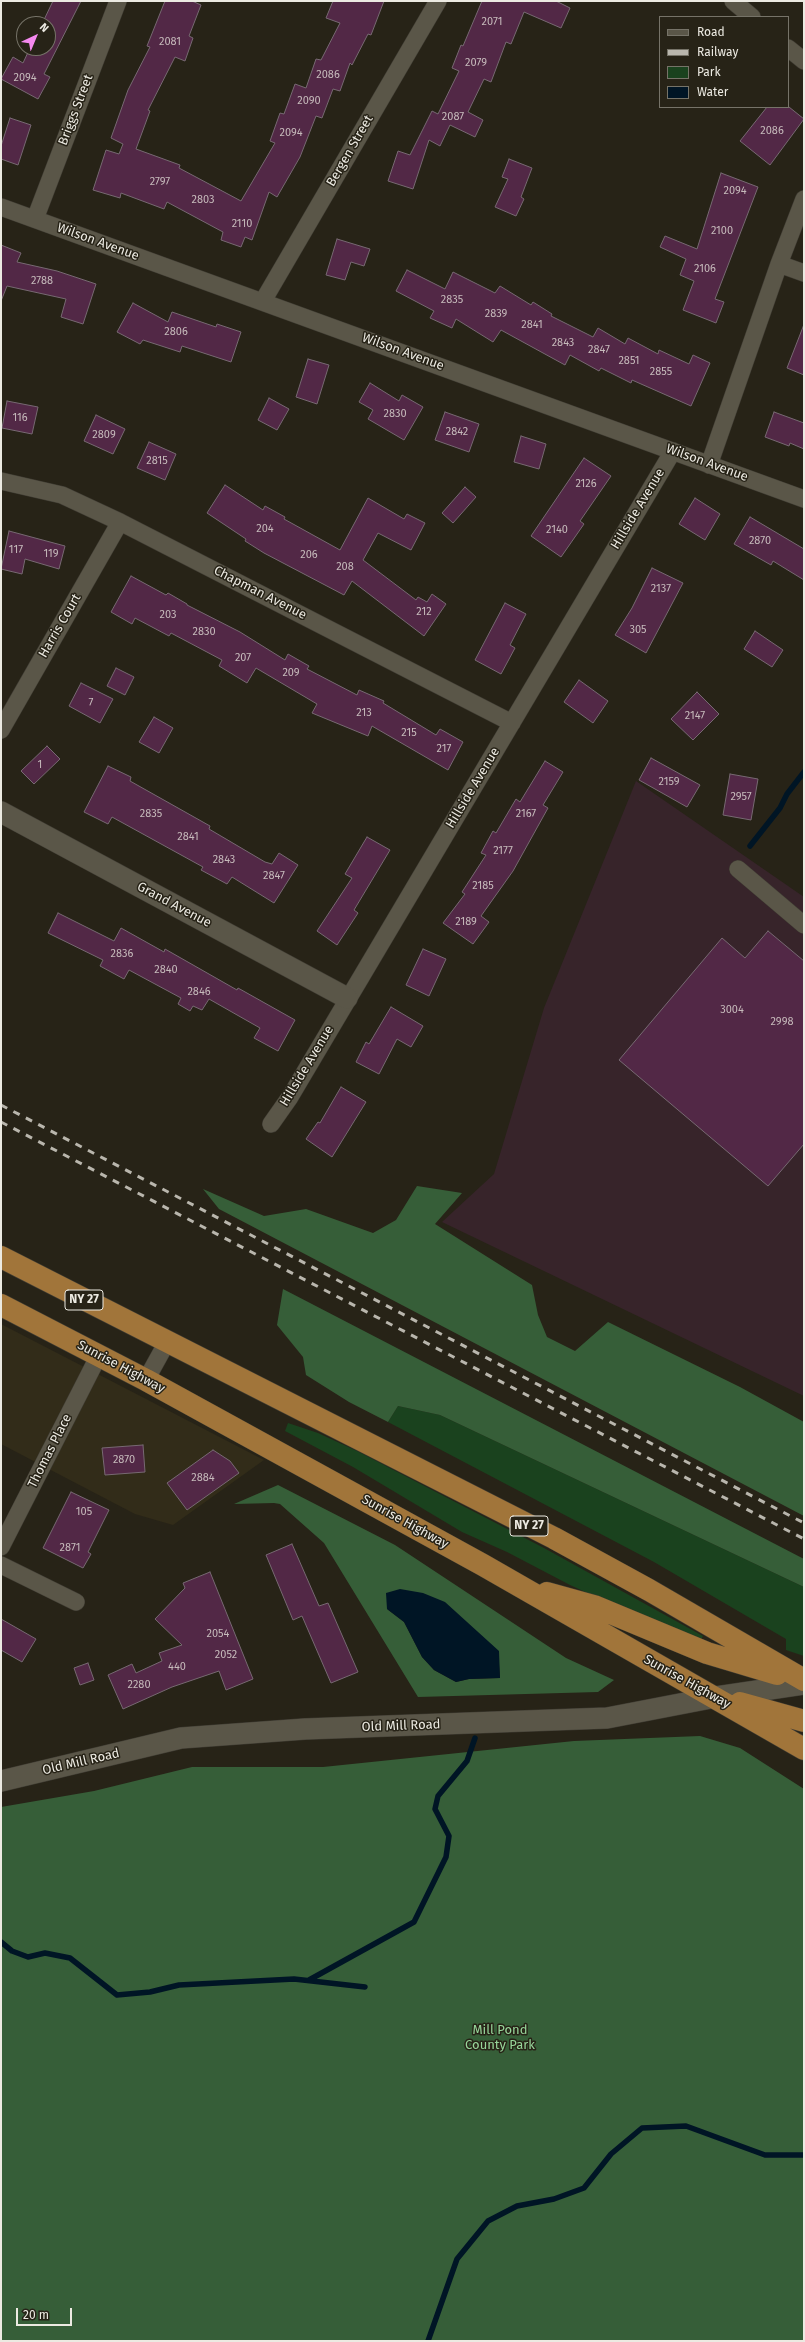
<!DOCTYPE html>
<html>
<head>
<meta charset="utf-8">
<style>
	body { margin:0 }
	#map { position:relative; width:805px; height:2342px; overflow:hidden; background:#272317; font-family:"Fira Sans",sans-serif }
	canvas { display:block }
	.frame { position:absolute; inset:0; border:2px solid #eceae2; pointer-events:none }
	.legend { position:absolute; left:659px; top:16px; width:130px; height:92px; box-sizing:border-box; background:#272317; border:1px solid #767368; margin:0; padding:5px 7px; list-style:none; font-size:12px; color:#eceae2 }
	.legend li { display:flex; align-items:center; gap:8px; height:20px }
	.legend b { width:20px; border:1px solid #767368 }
	.north { position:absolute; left:16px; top:16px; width:40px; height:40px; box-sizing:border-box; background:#272317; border:1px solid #767368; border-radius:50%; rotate:44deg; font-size:11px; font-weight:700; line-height:16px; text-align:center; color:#eceae2 }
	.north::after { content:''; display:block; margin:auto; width:14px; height:18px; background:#f589ef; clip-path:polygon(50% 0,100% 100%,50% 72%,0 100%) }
	.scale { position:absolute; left:16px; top:2308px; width:56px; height:18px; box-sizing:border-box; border:2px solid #eceae2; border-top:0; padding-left:5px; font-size:12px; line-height:14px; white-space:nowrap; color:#eceae2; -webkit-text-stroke:3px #272317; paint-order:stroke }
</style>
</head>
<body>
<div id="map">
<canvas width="805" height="2342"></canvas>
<div class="frame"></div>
<ul class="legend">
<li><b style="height:5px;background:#5a5648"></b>Road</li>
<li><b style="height:5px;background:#b9b6ad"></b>Railway</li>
<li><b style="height:11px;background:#1a421e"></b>Park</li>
<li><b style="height:11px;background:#001525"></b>Water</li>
</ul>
<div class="north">N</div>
<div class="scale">20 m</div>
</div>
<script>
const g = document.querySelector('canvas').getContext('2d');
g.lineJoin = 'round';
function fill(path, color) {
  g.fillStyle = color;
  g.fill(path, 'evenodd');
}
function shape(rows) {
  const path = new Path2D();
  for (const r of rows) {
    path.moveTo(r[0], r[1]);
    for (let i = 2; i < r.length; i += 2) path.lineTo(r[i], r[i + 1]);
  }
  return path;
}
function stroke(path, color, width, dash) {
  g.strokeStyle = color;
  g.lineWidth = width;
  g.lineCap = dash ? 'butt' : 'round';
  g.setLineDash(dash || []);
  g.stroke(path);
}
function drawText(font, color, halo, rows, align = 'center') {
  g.font = font + ' "Fira Sans",sans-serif';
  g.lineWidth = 3;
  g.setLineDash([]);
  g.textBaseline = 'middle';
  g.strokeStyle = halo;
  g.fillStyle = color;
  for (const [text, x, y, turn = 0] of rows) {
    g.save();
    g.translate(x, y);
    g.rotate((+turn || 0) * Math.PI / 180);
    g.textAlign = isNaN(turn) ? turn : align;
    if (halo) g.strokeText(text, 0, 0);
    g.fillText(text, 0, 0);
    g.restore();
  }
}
const built = shape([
	[1,1324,264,1460,173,1525,135,1514,1,1444]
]);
const industrial = shape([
	[636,781,804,897,804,1396,442,1222,494,1174,544,1008]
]);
const green = shape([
	[398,1406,440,1415,804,1587,804,1656,786,1650,786,1639,654,1562,388,1422],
	[288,1423,318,1433,357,1451,544,1548,703,1636,699,1644,570,1585,507,1552,462,1532,353,1467,285,1431]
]);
const forest = shape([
	[417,1186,462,1193,435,1224,532,1285,538,1315,547,1337,575,1351,608,1322,740,1387,804,1422,804,1516,219,1209,203,1189,264,1216,306,1209,373,1233,396,1220],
	[283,1289,804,1559,804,1587,440,1415,398,1406,388,1422,349,1402,306,1375,303,1357,277,1325],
	[278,1485,395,1545,566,1658,614,1680,598,1692,418,1697,324,1543,280,1504,274,1503,234,1504],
	[387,1609,470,1626,498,1651,500,1678,469,1679,456,1682,434,1670,422,1657,404,1622],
	[700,1736,740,1748,804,1789,804,2341,1,2341,1,1807,94,1791,192,1767,323,1767,574,1741]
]);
const water = shape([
	[400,1589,423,1593,445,1602,499,1651,500,1678,469,1679,456,1682,434,1670,422,1657,404,1622,387,1609,386,1593]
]);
const stream = shape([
	[750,846,780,808,787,794,804,772],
	[1,1942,12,1951,28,1957,45,1953,70,1958,117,1995,150,1992,179,1985,294,1979,365,1987],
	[309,1980,414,1922,446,1857,449,1836,435,1809,438,1796,467,1761,475,1738],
	[428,2341,457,2259,488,2221,517,2206,554,2199,584,2188,611,2154,642,2128,686,2126,765,2155,804,2155]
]);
const building = shape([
	[53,1,81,1,44,74,50,77,38,99,1,79,13,57,23,63,30,48,48,48,48,24,42,24,53,1],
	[165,1,192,1,201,5,189,36,193,38,185,61,175,57,148,110,150,111,136,149,180,165,179,168,241,201,275,143,270,141,280,113,284,114,295,84,306,88,316,59,321,60,340,23,326,18,333,1,384,1,371,35,368,34,352,65,350,63,340,91,333,89,322,118,316,116,300,157,277,197,269,192,252,240,245,237,241,247,221,240,223,232,167,202,164,209,121,193,120,198,93,190,106,150,119,154,123,144,111,138,128,90,150,47,147,46,165,1],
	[482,1,556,1,570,8,561,28,524,12,511,44,506,42,491,82,484,79,468,112,483,120,475,137,450,125,440,146,429,140,413,189,388,181,398,151,410,155,432,111,438,114,459,71,452,68,461,45,463,46,482,1],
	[767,107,789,107,804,119,770,165,740,141,767,107],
	[10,118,31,125,18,165,1,159,1,146,10,118],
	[509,159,532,168,521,197,524,199,516,216,495,207,508,179,502,177,509,159],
	[721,173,758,187,715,299,724,302,716,323,683,310,694,281,680,275,686,259,660,247,665,236,697,249,721,173],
	[337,239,370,249,364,266,351,262,345,280,326,275,337,239],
	[1,245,21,253,17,262,57,271,96,284,83,324,61,317,66,299,7,286,1,301,1,245],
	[407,270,445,289,453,272,495,293,500,286,531,305,533,302,552,314,551,316,593,337,598,328,625,344,628,338,658,354,659,350,689,364,693,355,710,363,691,406,632,380,631,383,601,368,599,371,570,355,565,365,501,330,493,342,456,319,452,328,430,318,434,311,396,291,407,270],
	[133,303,168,322,172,312,216,327,217,324,241,332,231,362,182,346,180,352,143,340,140,344,117,332,133,303],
	[803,327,804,328,804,375,787,368,803,327],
	[308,359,329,365,317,404,296,397,308,359],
	[370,383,399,401,402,395,423,407,404,440,368,419,373,410,359,402,370,383],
	[269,398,289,409,277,430,258,420,269,398],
	[7,401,38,407,32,434,2,428,7,401],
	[445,412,479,424,469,452,435,440,445,412],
	[774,412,804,423,804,449,790,443,789,446,765,437,774,412],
	[96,415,125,429,113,454,84,441,96,415],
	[521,436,546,444,539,469,514,462,521,436],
	[149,442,176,454,165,480,137,468,149,442],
	[584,458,611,476,580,521,584,524,561,557,531,536,584,458],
	[225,485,263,510,265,506,285,517,284,519,340,550,368,498,404,519,407,514,425,523,411,550,378,533,363,560,416,600,418,597,427,602,432,594,446,604,424,636,352,581,344,595,264,553,245,541,246,539,207,513,225,485],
	[465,487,476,497,453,523,442,513,465,487],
	[695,498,720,514,705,540,679,524,695,498],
	[750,517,804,549,804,580,773,561,771,565,734,544,750,517],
	[9,531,65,546,59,569,25,559,22,574,1,569,9,531],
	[652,568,683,583,646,653,615,635,632,608,652,568],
	[131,576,166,595,168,593,187,604,187,605,240,632,285,660,288,654,309,666,307,669,357,695,359,690,384,701,383,703,436,735,440,729,463,742,448,770,372,726,368,736,312,713,317,704,256,668,247,683,219,666,222,660,171,633,169,636,135,618,132,624,111,612,131,576],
	[505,603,526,614,510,645,515,648,501,674,475,660,505,603],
	[755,631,783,650,772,667,744,649,755,631],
	[116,668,134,677,125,695,107,686,116,668],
	[579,680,608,701,593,723,564,702,579,680],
	[81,683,113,699,100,723,69,706,81,683],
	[697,692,719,714,693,740,671,719,697,692],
	[154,717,173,728,159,753,139,742,154,717],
	[47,746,60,759,34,784,21,771,47,746],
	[651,758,700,785,687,807,639,780,651,758],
	[545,761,563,772,543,805,548,808,513,871,481,916,489,922,473,944,443,923,465,894,462,892,486,855,481,853,493,831,496,833,516,799,520,802,545,761],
	[108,766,131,777,130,781,210,826,209,829,265,862,272,864,279,853,298,865,274,903,232,877,227,884,201,870,203,867,112,817,108,824,84,812,108,766],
	[730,774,758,779,751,820,723,815,730,774],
	[367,837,390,850,354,910,358,913,337,945,317,931,352,878,345,874,367,837],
	[58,913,114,941,121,928,164,952,165,949,237,990,238,988,295,1020,278,1051,254,1038,260,1028,209,999,202,1010,193,1006,190,1011,178,1004,181,998,129,970,124,979,100,966,103,960,48,933,58,913],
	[768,931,804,961,804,1144,768,1186,619,1060,722,938,745,958,768,931],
	[423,949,446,959,429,996,406,985,423,949],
	[391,1007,423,1026,411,1047,397,1039,379,1074,356,1062,366,1042,369,1044,391,1007],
	[341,1087,366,1102,332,1157,306,1139,318,1122,320,1123,341,1087],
	[143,1445,145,1472,105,1475,102,1448,143,1445],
	[213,1450,230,1461,239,1473,187,1510,167,1483,213,1450],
	[71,1492,109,1510,88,1552,91,1554,83,1568,43,1548,71,1492],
	[292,1544,319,1606,328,1603,358,1672,331,1683,302,1616,293,1620,266,1555,292,1544],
	[210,1572,253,1679,226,1690,219,1671,172,1687,123,1709,108,1675,132,1664,136,1673,162,1661,159,1653,182,1645,155,1619,185,1588,183,1583,210,1572],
	[1,1619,36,1639,22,1662,1,1650,1,1619],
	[88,1663,94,1680,80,1685,74,1668,88,1663]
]);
const minor = shape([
	[733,1,752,17],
	[788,48,804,61],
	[1,207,804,499],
	[35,219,118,1],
	[779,264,804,273],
	[263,301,438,1],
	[709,465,779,264,804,199],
	[1,481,62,495,120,522,512,723],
	[1,730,120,522],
	[738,869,804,925],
	[271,1124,290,1097,673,451],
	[146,1380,167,1342],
	[1,1547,99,1355],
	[1,1565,76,1602]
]);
const tertiary = shape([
	[1,812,347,998],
	[1,1781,181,1738,305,1729,607,1718,716,1697,804,1684]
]);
const trunk = shape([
	[1,1257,554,1538,649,1590,804,1680],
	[1,1305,146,1380,483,1565,804,1749],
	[547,1593,594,1606,707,1653,777,1674],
	[740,1703,804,1721]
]);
const rail = shape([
	[1,1105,804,1523],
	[1,1122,804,1539]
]);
const numberNames = [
	["2071",492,22],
	["2081",170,42],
	["2079",476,63],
	["2086",328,75],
	["2094",25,78],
	["2090",309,101],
	["2087",453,117],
	["2086",772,131],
	["2094",291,133],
	["2797",160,182],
	["2094",735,191],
	["2803",203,200],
	["2110",242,224],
	["2100",722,231],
	["2106",705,269],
	["2788",42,281],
	["2835",452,300],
	["2839",496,314],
	["2841",532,325],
	["2806",176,332],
	["2843",563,343],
	["2847",599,350],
	["2851",629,361],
	["2855",661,372],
	["2830",395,414],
	["116",20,418],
	["2842",457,432],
	["2809",104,435],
	["2815",157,461],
	["2126",586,484],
	["204",265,529],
	["2140",557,530],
	["2870",760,541],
	["117",16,550],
	["119",51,554],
	["206",309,555],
	["208",345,567],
	["2137",661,589],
	["212",424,612],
	["203",168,615],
	["305",638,630],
	["2830",204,632],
	["207",243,658],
	["209",291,673],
	["7",91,703],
	["213",364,713],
	["2147",695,716],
	["215",409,733],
	["217",444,749],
	["1",40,765],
	["2159",669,782],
	["2957",741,797],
	["2835",151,814],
	["2167",526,814],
	["2841",188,837],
	["2177",503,851],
	["2843",224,860],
	["2847",274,876],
	["2185",483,886],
	["2189",466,922],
	["2836",122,954],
	["2840",166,970],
	["2846",199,992],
	["3004",732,1010],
	["2998",782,1022],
	["2870",124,1460],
	["2884",203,1478],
	["105",84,1512],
	["2871",70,1548],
	["2054",218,1634],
	["2052",226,1655],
	["440",177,1667],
	["2280",139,1685]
];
const shields = [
	[84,1300,38],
	[529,1526,38]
];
const shieldNames = [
	["NY 27",84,1300],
	["NY 27",529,1526]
];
const streetNames = [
	["Briggs Street",76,110,-69],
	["Bergen Street",350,151,-60],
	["Wilson Avenue",98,242,20],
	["Wilson Avenue",403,352,20],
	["Wilson Avenue",707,463,20],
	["Hillside Avenue",638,509,-59],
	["Chapman Avenue",260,593,27],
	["Harris Court",60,626,-60],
	["Hillside Avenue",473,788,-59],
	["Grand Avenue",174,905,28],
	["Hillside Avenue",307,1066,-59],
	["Sunrise Highway",121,1367,28],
	["Thomas Place",50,1451,-63],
	["Sunrise Highway",405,1522,29],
	["Sunrise Highway",687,1682,29],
	["Old Mill Road",401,1726,-2],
	["Old Mill Road",81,1762,-13]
];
const parkNames = [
	["Mill Pond",500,2030],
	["County Park",500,2045]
];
fill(built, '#322c19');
fill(industrial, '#37242a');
fill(green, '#1a421e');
fill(forest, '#365e38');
fill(water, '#001525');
stroke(stream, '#001525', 5.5);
fill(building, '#522846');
stroke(building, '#776972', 1);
stroke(minor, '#403d34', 18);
stroke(tertiary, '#403d34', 22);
stroke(trunk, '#403d34', 23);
stroke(minor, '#5a5648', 17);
stroke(tertiary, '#5a5648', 21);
stroke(trunk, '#a1753a', 22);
stroke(rail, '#b9b6ad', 3, [7, 7]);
drawText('11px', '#c6babb', null, numberNames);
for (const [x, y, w] of shields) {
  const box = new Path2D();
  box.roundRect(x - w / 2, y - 10, w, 20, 3);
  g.fillStyle = '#272317';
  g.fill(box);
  stroke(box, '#eceae2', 1);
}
drawText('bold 12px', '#eceae2', null, shieldNames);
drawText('13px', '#eceae2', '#272317', streetNames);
drawText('13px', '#97d69a', '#272317', parkNames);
</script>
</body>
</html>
